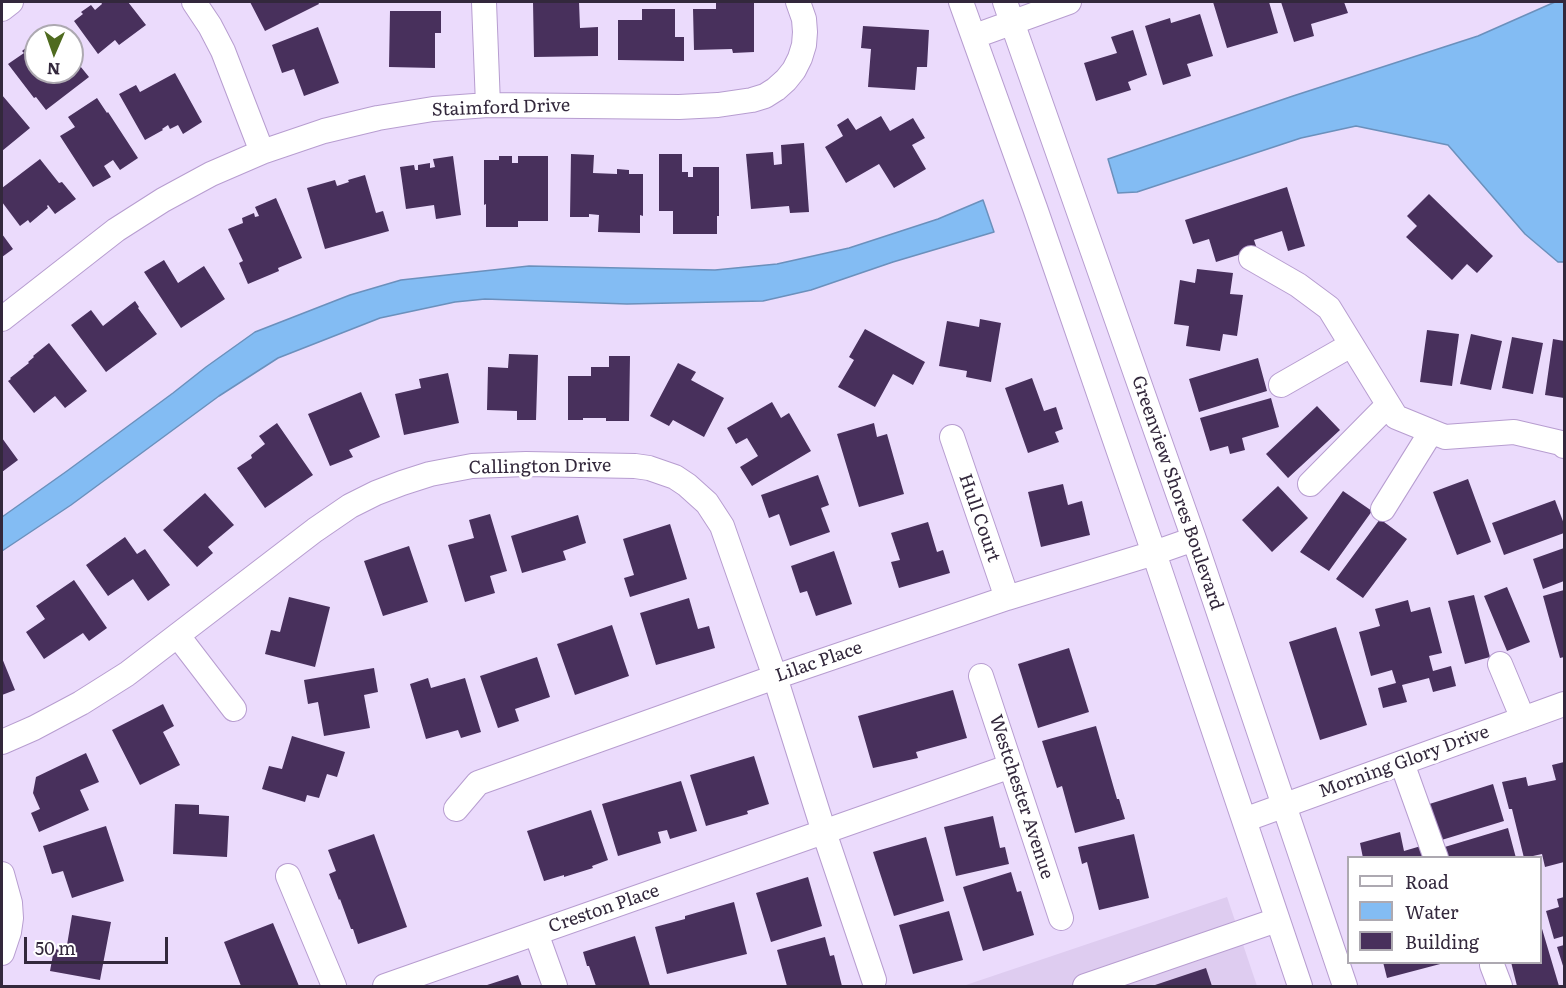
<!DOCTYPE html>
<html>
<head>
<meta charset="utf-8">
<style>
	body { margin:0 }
	#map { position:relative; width:1566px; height:988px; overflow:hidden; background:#ebdbfc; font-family:Literata,serif }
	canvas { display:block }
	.frame { position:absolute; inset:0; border:3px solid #33283c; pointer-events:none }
	.legend { position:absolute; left:1347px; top:856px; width:195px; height:108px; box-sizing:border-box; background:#fff; border:2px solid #ada9b1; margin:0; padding:8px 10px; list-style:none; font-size:18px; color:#33283c }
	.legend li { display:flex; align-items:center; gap:12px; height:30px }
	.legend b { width:30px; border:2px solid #ada9b1 }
	.north { position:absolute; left:24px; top:24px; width:60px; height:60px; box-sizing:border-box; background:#fff; border:2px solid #ada9b1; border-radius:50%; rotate:182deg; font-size:16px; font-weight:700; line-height:24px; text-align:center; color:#33283c }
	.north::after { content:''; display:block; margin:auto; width:21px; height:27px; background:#4f6b1f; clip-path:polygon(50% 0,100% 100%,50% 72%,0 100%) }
	.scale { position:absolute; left:24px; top:937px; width:144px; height:27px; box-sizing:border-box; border:3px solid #33283c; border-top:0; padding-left:8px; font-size:18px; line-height:21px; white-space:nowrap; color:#33283c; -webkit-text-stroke:4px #fff; paint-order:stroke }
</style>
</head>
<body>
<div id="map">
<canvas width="1566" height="988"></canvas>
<div class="frame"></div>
<ul class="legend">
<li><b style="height:8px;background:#fff"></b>Road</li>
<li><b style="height:16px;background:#83bcf3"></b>Water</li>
<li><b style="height:16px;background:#48305c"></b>Building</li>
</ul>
<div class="north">N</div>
<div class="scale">50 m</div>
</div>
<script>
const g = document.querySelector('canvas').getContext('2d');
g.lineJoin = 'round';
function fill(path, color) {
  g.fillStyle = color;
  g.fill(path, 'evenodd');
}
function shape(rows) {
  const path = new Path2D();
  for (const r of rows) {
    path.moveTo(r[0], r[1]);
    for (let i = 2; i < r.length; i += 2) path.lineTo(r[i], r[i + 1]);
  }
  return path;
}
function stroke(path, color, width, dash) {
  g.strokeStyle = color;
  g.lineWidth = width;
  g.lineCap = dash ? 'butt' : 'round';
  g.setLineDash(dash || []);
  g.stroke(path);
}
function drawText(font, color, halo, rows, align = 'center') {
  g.font = font + ' Literata,serif';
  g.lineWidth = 6;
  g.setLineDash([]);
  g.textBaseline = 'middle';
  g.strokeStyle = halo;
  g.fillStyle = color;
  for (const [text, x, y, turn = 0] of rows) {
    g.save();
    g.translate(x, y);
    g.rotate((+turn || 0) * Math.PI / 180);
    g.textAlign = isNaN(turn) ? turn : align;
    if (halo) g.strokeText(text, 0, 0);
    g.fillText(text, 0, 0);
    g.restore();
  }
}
const built = shape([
	[1227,897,1257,986,963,986]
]);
const water = shape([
	[1555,2,1564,2,1564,262,1558,262,1525,234,1448,145,1356,126,1301,138,1137,192,1118,193,1108,159,1293,96,1478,36,1555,2],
	[983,200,994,232,893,262,811,290,763,301,627,304,485,299,455,302,380,318,278,358,219,396,71,505,2,551,2,517,67,471,173,393,206,367,255,332,350,295,401,280,529,266,715,270,777,264,849,248,938,219,983,200]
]);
const building = shape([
	[101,2,128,2,146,25,119,45,115,40,98,54,74,21,83,14,81,12,91,5,95,10,102,4],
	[250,2,318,2,319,4,265,31],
	[533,2,579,2,580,28,598,27,598,56,534,57],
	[716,2,754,2,754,52,733,53,732,49,694,50,693,9,716,9],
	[1213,2,1269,2,1278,33,1227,48],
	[1281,2,1344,2,1348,13,1311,24,1314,36,1294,42],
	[642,9,675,9,675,37,684,37,684,61,618,60,618,20,642,20],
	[390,11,441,11,441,33,435,33,435,68,389,67],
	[1200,14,1213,56,1187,64,1191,76,1163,85,1145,26,1170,18,1171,23],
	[49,26,57,36,37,36],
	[863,26,929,30,927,67,917,67,915,90,868,87,871,49,861,48],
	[318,27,339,83,304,96,294,69,282,73,272,45],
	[1133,30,1147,75,1128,82,1131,90,1096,101,1084,63,1117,53,1111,37],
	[36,37,36,72,72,72,72,56,89,77,46,110,36,97,34,98,8,64,24,53,22,51,34,41,32,40],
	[175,73,202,122,183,134,178,125,170,129,168,125,162,129,163,130,145,140,119,94,136,85,140,92],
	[2,95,30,128,2,151],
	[97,98,107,113,108,112,138,158,120,170,113,160,104,166,111,177,93,187,60,136,75,127,68,117],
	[881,116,890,131,913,118,925,138,912,145,926,169,894,188,879,164,846,183,825,147,843,136,837,125,848,118,856,130],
	[804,143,809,212,790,213,789,206,751,209,746,154,773,152,774,165,782,164,781,145],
	[571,154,594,155,593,173,617,174,617,169,629,170,629,174,643,174,643,216,640,215,640,233,598,232,599,215,589,214,589,217,570,217],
	[659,154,682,154,682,172,688,172,688,177,693,177,693,167,719,167,719,216,717,216,717,234,673,234,673,211,659,211],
	[453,156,461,215,436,219,434,205,406,209,400,167,414,165,415,170,418,170,418,165,430,163,430,168,435,167,433,159],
	[499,156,512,156,512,163,518,163,518,156,548,156,548,221,518,221,518,227,486,227,486,204,484,205,484,160,499,160],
	[40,159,59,183,62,182,76,199,55,214,48,205,47,206,48,208,30,223,28,220,20,226,2,202,2,188],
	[365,175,376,213,383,211,389,231,325,249,307,188,335,180,337,186,349,182,348,180],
	[1287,187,1305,246,1288,251,1282,231,1254,240,1257,249,1216,262,1209,239,1193,244,1185,220],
	[1429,194,1493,256,1477,273,1467,264,1452,280,1406,237,1417,226,1407,216],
	[276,198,302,258,278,268,279,271,248,284,239,263,243,261,228,229,243,223,242,218,254,213,255,217,259,216,255,207],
	[2,234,13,249,2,257],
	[164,260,178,283,204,266,225,299,181,328,144,272],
	[1197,269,1233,273,1230,294,1243,295,1237,336,1223,334,1220,351,1186,346,1189,326,1174,324,1180,280,1195,283],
	[135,301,139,307,138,308,157,334,106,372,71,325,91,310,103,326],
	[980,319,1001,323,991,382,966,377,967,371,939,366,947,321,979,327],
	[865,329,925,362,913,385,893,374,875,407,838,387,854,360,849,357],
	[1427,330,1459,334,1452,386,1420,382],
	[1471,334,1502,341,1491,390,1460,384],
	[1512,337,1543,343,1533,394,1502,388],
	[1553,339,1564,341,1564,398,1545,395],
	[49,343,87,391,65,408,55,396,34,413,8,381,11,379,10,378,29,363,28,362,34,357,33,356],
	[509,354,538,355,536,420,517,420,517,411,487,410,488,367,508,368],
	[609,356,630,356,629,421,606,421,606,418,583,418,583,420,568,420,568,376,591,376,591,367,609,367],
	[1258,358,1267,391,1199,412,1189,379],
	[678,363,696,372,691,380,724,398,704,437,673,420,669,426,650,416],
	[448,373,459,423,404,435,395,394,421,388,419,379],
	[1032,378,1044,411,1056,407,1063,429,1055,432,1059,442,1028,453,1005,388],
	[361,392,380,437,349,450,353,457,330,466,308,414],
	[1271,398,1279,427,1242,438,1245,450,1230,454,1228,446,1210,451,1200,418],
	[772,402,781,418,789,413,811,451,752,486,740,467,758,456,747,438,736,444,727,428],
	[1317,406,1340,430,1288,478,1266,454],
	[277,423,313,475,265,508,237,468,252,458,251,455,265,444,259,436],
	[874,423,877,437,887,434,904,494,859,507,837,434],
	[2,438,18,460,2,472],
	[818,475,829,505,821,508,830,532,790,546,779,514,769,518,761,495],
	[1468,479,1491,542,1457,555,1433,492],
	[1063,484,1068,505,1082,501,1090,535,1041,547,1028,492],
	[1278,486,1308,518,1272,552,1242,520],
	[1343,491,1372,511,1329,571,1300,552],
	[205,493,234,525,208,547,213,553,197,567,163,530],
	[1555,500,1564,524,1564,533,1504,555,1492,523],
	[490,514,507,571,490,576,495,593,465,602,448,545,474,538,469,520],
	[578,515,586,543,563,551,566,560,522,573,511,536],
	[1380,519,1407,539,1363,598,1336,579],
	[928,522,937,552,943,550,950,573,899,588,891,562,900,560,891,533],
	[670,524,687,579,630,597,624,578,634,575,623,539],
	[125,537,137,554,145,549,170,585,148,601,133,579,108,596,86,565],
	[409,546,428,602,383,616,364,561],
	[1564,548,1564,581,1543,589,1533,559],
	[834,551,852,604,816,616,807,591,800,593,791,566],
	[74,580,107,628,89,641,83,633,44,659,26,632,45,619,36,606],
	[1507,587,1530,642,1507,651,1484,596],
	[1564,590,1564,657,1560,658,1543,596],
	[1474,595,1490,657,1465,664,1448,601],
	[289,597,330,607,315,667,265,654,271,630,280,632],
	[689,598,698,629,709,626,715,648,656,665,640,613],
	[1408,600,1411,612,1430,607,1442,653,1429,656,1433,671,1451,666,1456,686,1433,692,1429,678,1402,685,1407,702,1383,708,1378,688,1396,683,1392,670,1371,676,1359,632,1380,626,1375,609],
	[612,625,629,676,575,695,557,644],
	[1336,627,1367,725,1320,740,1289,642],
	[1069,648,1089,712,1038,728,1018,664],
	[537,657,550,697,515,709,519,721,498,728,480,676],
	[2,658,15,690,2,695],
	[374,668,378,692,364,695,370,728,324,736,318,702,308,704,304,680],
	[428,678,431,688,465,678,481,732,461,738,458,730,426,739,410,684],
	[953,690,967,738,916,752,918,758,873,768,858,716],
	[163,704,174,726,163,732,180,765,140,785,112,730],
	[1096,726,1117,799,1119,799,1125,819,1075,833,1062,786,1057,788,1042,741],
	[292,736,345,752,337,777,327,774,319,798,307,795,305,802,262,789,269,766,282,769],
	[86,753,99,782,80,790,89,810,39,832,31,813,40,809,33,793,36,777],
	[754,756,769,804,747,811,748,814,706,826,690,775],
	[1564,762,1564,862,1545,867,1542,854,1524,858,1512,809,1509,809,1502,782,1526,777,1528,786,1556,780,1552,765],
	[681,781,697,831,670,839,667,830,658,832,661,843,618,856,602,804],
	[1493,784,1504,821,1435,842,1423,806],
	[175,804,199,805,199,814,229,816,227,857,173,854],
	[591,810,608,860,592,866,593,868,564,877,564,875,544,881,527,831],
	[993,816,1000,848,1005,847,1009,864,956,876,944,827],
	[106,826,124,881,72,898,63,871,52,874,43,846],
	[1508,828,1516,858,1441,858,1438,849],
	[1400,832,1404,851,1421,846,1424,858,1363,858,1360,843],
	[374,834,407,927,358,944,353,929,351,929,340,899,339,900,329,874,336,871,328,850],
	[1134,834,1149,898,1099,910,1087,862,1082,864,1078,847],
	[926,837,944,901,894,916,873,852],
	[1011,872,1017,892,1021,891,1034,935,983,951,963,887],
	[808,877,822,926,771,942,756,893],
	[1564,897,1564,936,1554,939,1546,911,1559,907,1557,899],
	[734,902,747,954,667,974,655,927,685,919,685,916],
	[949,911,963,960,913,974,899,925],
	[72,915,111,922,100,980,50,971,54,949,66,951],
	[1540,922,1559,986,1517,986,1511,962,1540,962],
	[273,923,299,986,241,986,224,942],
	[635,936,650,986,596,986,589,966,587,966,583,952],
	[825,937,830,956,834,955,842,986,787,986,777,950],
	[1564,945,1564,969,1557,947],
	[1383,962,1444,962,1444,963,1387,978],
	[1206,968,1212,986,1152,986],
	[518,975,522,986,484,986]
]);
const minor = shape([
	[194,2,210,26,223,51,262,152],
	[484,2,488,105],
	[961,2,1035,208,1154,553,1300,986],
	[1005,2,1194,539,1345,986],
	[2,9,11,2],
	[975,36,1069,2],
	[1251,258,1298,285,1329,308,1396,417,1445,437,1514,432,1561,443,1564,446],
	[2,319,116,230,163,200,211,174,262,152,324,131,378,118,433,109,488,105,679,107,718,105,752,100,765,96,776,89,786,80,794,70,800,58,804,45,805,32,804,19,798,2],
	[1281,385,1351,345],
	[952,437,1007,598],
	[1310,484,1388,405],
	[1383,509,1431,432],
	[178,636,234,709],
	[1500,664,1523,719],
	[981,676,1061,918],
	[2,742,34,728,81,703,127,674,315,530,350,506,376,493,402,483,430,474,472,466,526,464,635,466,649,468,675,477,687,485,707,503,722,526,775,677,824,832,874,980],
	[1402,763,1436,858],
	[456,809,478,783,775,677,1007,598,1154,553,1194,539],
	[1244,820,1564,704],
	[2,874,10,903,11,918,9,932,2,953],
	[288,876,334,986],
	[536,933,555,986],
	[1492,965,1500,986],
	[385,986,1011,766],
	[1085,986,1277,920]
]);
const streetNames = [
	["Staimford Drive",501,108,-2],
	["Callington Drive",540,467,-1],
	["Greenview Shores Boulevard",1177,493,71],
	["Hull Court",979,518,71],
	["Lilac Place",819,662,-19],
	["Morning Glory Drive",1404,762,-20],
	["Westchester Avenue",1021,797,72],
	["Creston Place",604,909,-19]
];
fill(built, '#deccf0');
fill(water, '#83bcf3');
stroke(water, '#6b90bc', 1.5);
fill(building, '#48305c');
stroke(minor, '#b79dd0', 26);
stroke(minor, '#fff', 24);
drawText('18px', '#33283c', '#fff', streetNames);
</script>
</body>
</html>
